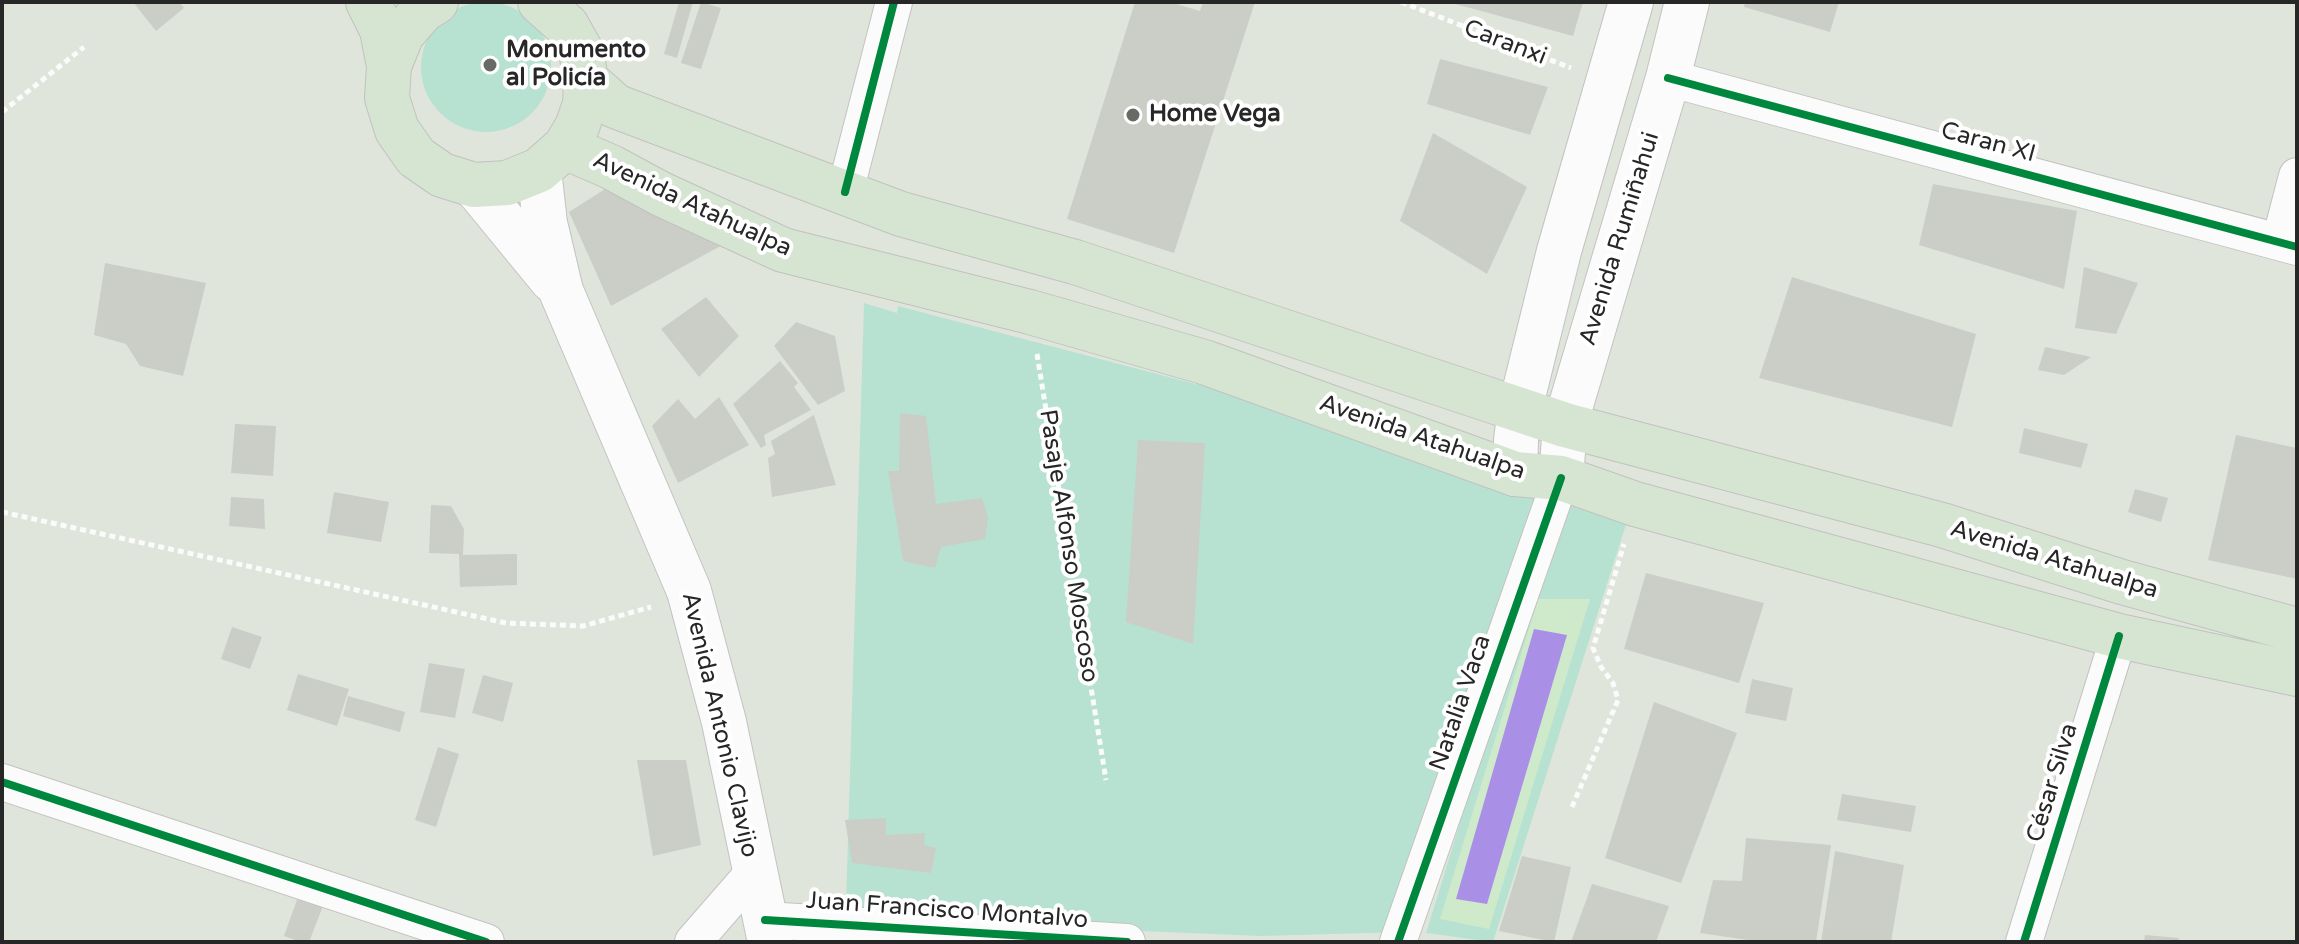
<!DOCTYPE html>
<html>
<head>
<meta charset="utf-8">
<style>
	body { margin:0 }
	#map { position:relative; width:2299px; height:944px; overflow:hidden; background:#e0e5dc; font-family:"Varela Round",sans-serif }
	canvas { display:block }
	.frame { position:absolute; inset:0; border:4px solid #272727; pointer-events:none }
</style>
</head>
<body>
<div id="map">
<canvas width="2299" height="944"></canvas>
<div class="frame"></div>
</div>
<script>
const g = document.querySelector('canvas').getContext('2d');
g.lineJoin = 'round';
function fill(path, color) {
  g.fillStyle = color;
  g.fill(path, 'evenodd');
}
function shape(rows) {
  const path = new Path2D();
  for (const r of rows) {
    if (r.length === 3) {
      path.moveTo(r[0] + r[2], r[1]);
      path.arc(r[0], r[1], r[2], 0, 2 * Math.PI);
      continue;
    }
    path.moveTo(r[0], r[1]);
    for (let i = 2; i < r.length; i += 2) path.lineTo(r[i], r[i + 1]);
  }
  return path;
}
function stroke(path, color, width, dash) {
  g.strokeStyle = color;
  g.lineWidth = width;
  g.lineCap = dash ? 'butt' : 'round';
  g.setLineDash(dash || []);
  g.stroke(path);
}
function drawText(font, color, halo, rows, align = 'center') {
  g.font = font + ' "Varela Round",sans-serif';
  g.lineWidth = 8;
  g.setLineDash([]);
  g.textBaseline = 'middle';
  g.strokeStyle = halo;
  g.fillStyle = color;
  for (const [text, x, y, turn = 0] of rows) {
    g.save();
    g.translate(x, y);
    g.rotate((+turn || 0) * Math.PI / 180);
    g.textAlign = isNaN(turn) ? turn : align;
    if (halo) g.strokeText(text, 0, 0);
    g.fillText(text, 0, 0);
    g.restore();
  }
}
const green = shape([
	[486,67,65],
	[864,303,897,313,898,306,1226,392,1548,494,1406,932,1261,936,952,923,952,942,771,942,859,918,859,906,846,905],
	[1564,487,1631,509,1493,942,1426,933]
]);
const sand = shape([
	[1538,599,1590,599,1489,929,1440,919]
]);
const water = shape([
	[1534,629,1567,635,1487,904,1456,899]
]);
const building = shape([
	[133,2,179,2,184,8,156,31],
	[679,2,693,2,677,58,664,54],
	[701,2,721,8,701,69,681,63],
	[1135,2,1170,2,1200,11,1203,2,1255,2,1174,253,1067,219],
	[1448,2,1583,2,1573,36],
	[1745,2,1839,2,1830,32,1744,7],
	[1440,59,1548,87,1530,135,1427,104],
	[1433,133,1527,187,1487,274,1400,221],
	[619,180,737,237,611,306,569,212],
	[1933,184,2077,211,2064,289,1919,245],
	[105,263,206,283,183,376,140,366,126,344,94,335],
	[2084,267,2138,283,2116,334,2075,328],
	[1792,277,1976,334,1952,427,1759,378],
	[706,297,739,336,699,377,661,329],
	[796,322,835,336,845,391,818,405,774,346],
	[2045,347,2091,357,2064,375,2038,370],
	[780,361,798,383,794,387,811,410,764,435,766,445,761,448,733,404],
	[719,397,749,445,678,483,652,426,678,399,695,419],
	[900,413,926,416,936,504,982,498,988,517,985,539,941,547,935,568,903,561,888,471,899,471],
	[814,415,836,485,772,497,768,458,775,454,771,441],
	[235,424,276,426,273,476,231,473],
	[2024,428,2088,444,2081,468,2019,453],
	[2236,435,2297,448,2297,579,2208,560],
	[1138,440,1205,443,1193,644,1126,622],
	[2135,489,2168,498,2161,522,2128,512],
	[334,492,389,502,381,542,327,533],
	[231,497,264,499,265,529,229,526],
	[431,505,451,506,464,529,463,555,517,554,517,585,460,587,459,554,429,553],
	[1646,573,1764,603,1739,683,1624,649],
	[232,627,262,637,250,669,221,659],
	[429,663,465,669,455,718,420,712],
	[298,674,349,689,337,726,287,710],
	[483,675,513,683,503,722,472,713],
	[1752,679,1793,688,1786,721,1745,713],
	[348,696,405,712,400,732,343,716],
	[1654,702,1737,733,1681,883,1605,858],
	[438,747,459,754,436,827,415,820],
	[637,760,686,760,701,845,653,856],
	[1842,794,1916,806,1911,832,1837,820],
	[886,818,886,835,925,833,924,845,936,848,931,873,852,863,845,820],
	[1746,838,1831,845,1816,942,1761,942,1700,933,1713,880,1742,881],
	[1835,851,1904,865,1891,942,1821,942],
	[1522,856,1571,867,1554,942,1499,931],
	[303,883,328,893,309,942,301,942,284,936],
	[1592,884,1669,906,1656,942,1571,942],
	[2145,935,2179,938,2178,942,2144,942]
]);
const path = shape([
	[1401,2,1571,68],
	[2,112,84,47],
	[1037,354,1106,780],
	[2,512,506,623,583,626,651,607],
	[1572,807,1618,700,1613,683,1601,667,1593,648,1624,544]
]);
const minor = shape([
	[1668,78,2297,247],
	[845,192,894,2],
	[2280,241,2297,176],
	[2,782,486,942],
	[765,920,1127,942],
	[693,942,754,872],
	[1398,942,1561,478],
	[2024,942,2119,636]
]);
const secondary = shape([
	[539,170,545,223,561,291,689,591,724,722,770,942],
	[474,185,552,280],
	[1515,474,1516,440,1520,409,1559,251,1631,2],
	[1561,478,1565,425,1668,78,1687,2]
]);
const primary = shape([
	[368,2,382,30,389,66],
	[436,2,423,10,402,34,389,66,387,98,397,130,416,157,442,175,474,185,507,183,539,170,565,147,577,127,585,104,586,80,581,51,567,26,540,2],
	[586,80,615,106,901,214,1075,262,1565,425,1942,525,2122,582,2297,630],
	[565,147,611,167,661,194,783,250,1030,312,1204,362,1515,474,1561,478,1635,504,2119,636,2297,674]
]);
const cycleway = shape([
	[1668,78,2297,247],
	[845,192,894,2],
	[2,782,486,942],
	[765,920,1127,942],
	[1398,942,1561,478],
	[2024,942,2119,636]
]);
const markers = [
	[490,65,8,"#686a66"],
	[1133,115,8,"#686a66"]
];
const streetNames = [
	["Caranxi",1505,43,21],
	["Caran XI",1988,143,15],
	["Avenida Atahualpa",692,205,25],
	["Avenida Rumiñahui",1620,239,-73],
	["Avenida Atahualpa",1422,438,19],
	["Pasaje Alfonso Moscoso",1068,546,81],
	["Avenida Atahualpa",2054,560,17],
	["Natalia Vaca",1461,703,-71],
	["Avenida Antonio Clavijo",719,725,77],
	["César Silva",2053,783,-73],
	["Juan Francisco Montalvo",947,911,4]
];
const poiNames = [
	["Monumento",506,51],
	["al Policía",506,79],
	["Home Vega",1149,115]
];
fill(green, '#b7e2d2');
fill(sand, '#cfeaca');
fill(water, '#a990e6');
fill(building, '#cacec7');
stroke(minor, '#c3c2c2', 38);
stroke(secondary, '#c3c2c2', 46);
stroke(primary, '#c1c2bf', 46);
stroke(path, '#fafbfa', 5, [6, 4]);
stroke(minor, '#fafbfa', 36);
stroke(secondary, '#fafbfa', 44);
stroke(primary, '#d6e4d2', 44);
stroke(cycleway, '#00873e', 8);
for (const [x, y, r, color] of markers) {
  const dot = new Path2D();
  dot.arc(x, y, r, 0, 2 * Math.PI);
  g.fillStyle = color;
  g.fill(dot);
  stroke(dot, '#fff', 3);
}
drawText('24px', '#272727', '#fff', streetNames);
drawText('bold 24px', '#272727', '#fff', poiNames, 'left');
</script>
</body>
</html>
